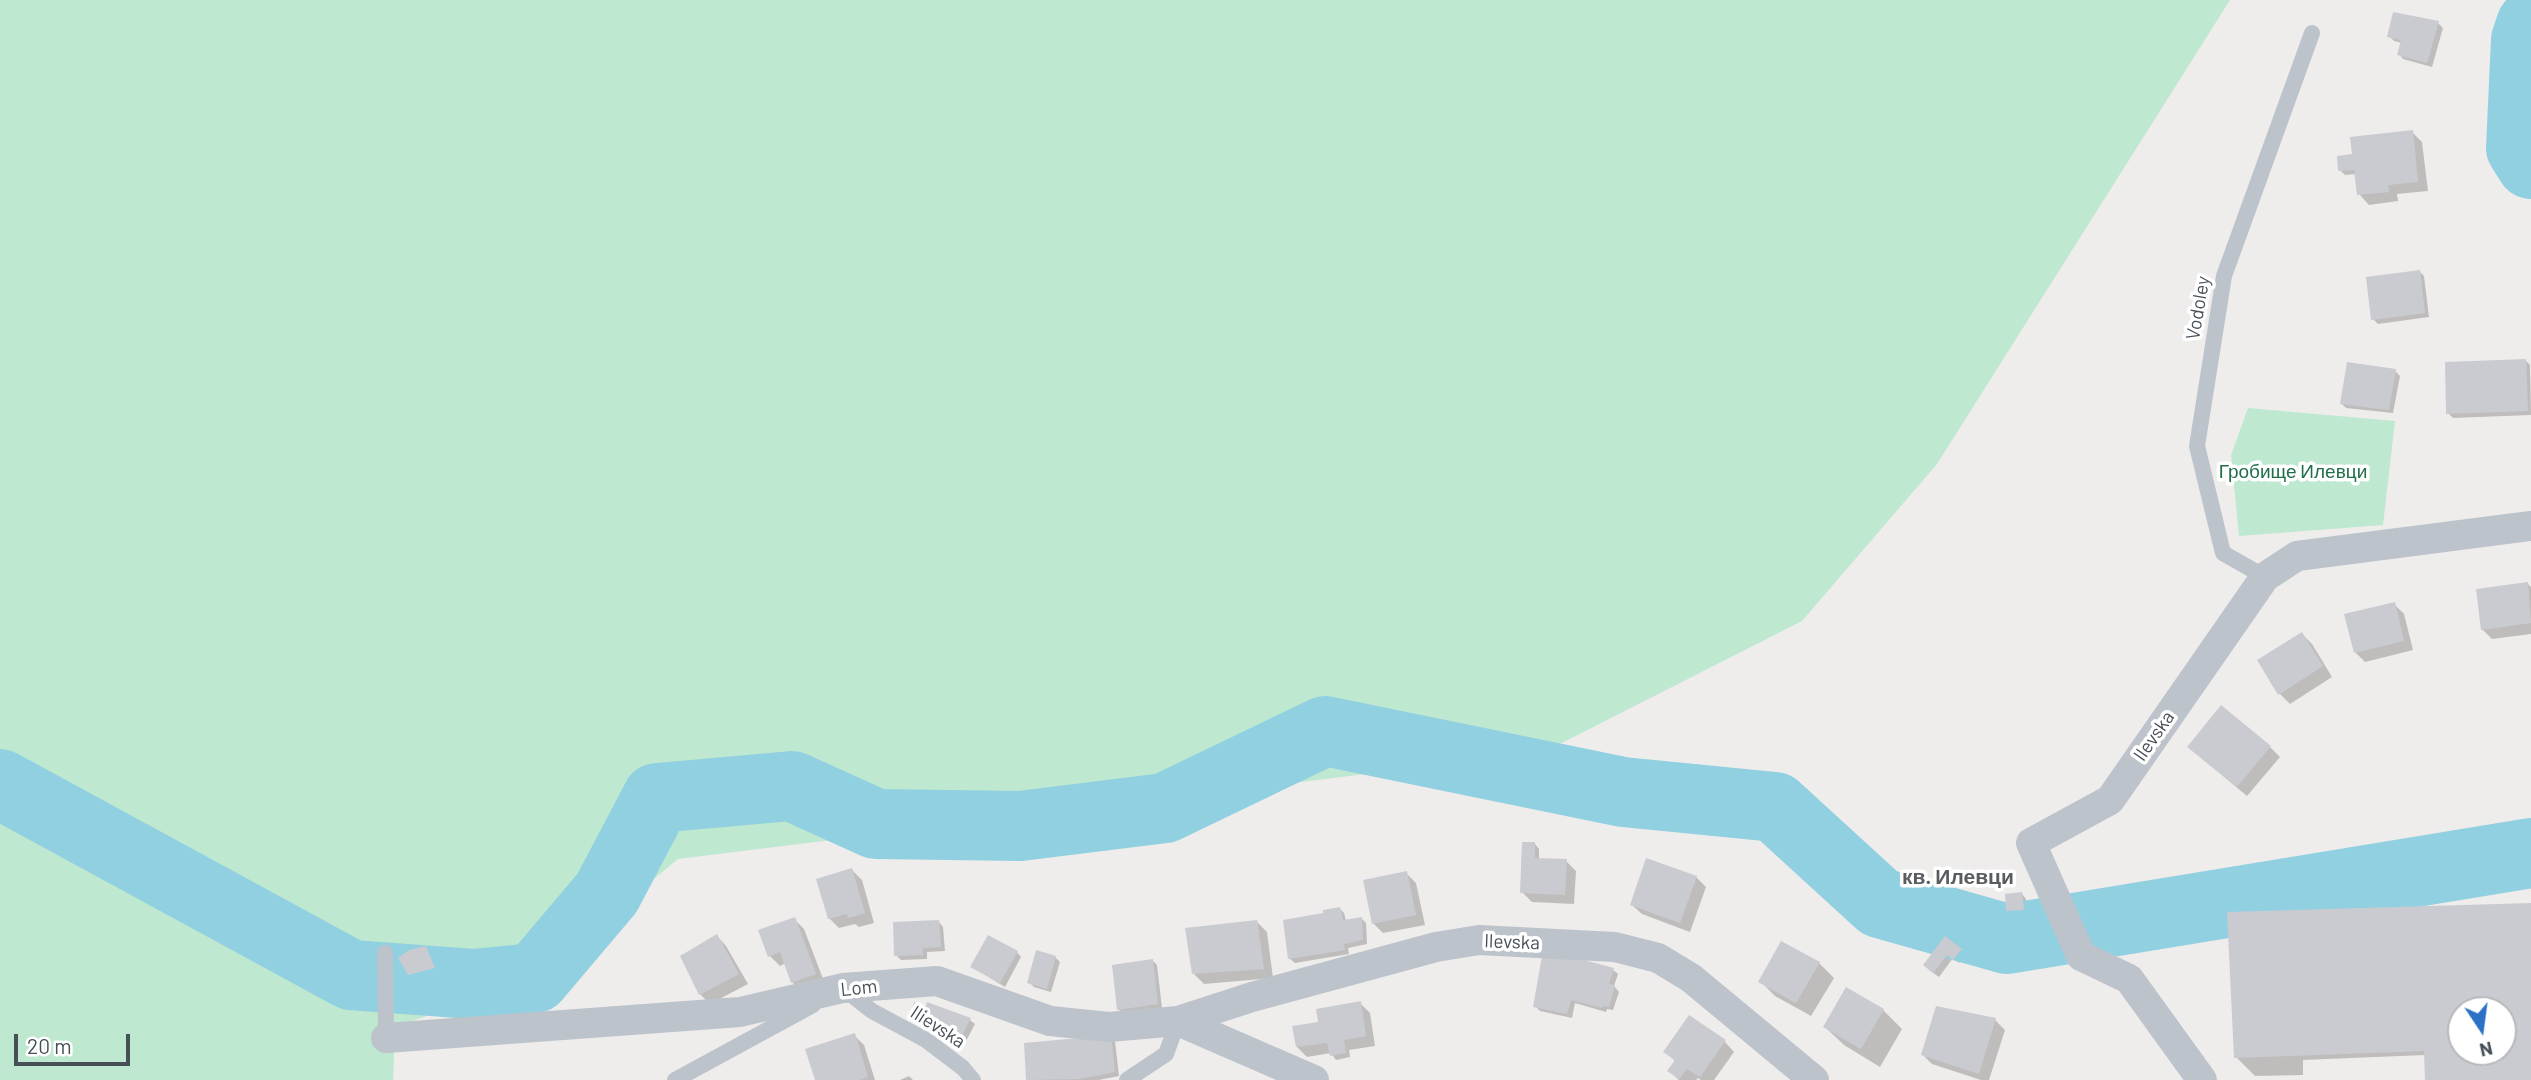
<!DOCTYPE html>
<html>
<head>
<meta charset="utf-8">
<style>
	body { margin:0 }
	#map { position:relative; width:2531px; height:1080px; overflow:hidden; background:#efecec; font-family:Barlow,sans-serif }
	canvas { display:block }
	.north { position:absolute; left:2447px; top:996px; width:70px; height:70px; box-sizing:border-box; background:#fff; border:2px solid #b5b9bc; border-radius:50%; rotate:167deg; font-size:19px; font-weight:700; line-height:28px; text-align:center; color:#474f57 }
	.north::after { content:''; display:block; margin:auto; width:24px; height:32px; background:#2d71c7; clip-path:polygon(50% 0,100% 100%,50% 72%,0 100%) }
	.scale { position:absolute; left:14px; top:1034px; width:116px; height:32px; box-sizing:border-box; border:4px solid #474f57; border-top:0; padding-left:9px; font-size:21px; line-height:24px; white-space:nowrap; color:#474f57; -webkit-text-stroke:5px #fff; paint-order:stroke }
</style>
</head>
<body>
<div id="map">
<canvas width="2531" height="1080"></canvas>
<div class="north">N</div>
<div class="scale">20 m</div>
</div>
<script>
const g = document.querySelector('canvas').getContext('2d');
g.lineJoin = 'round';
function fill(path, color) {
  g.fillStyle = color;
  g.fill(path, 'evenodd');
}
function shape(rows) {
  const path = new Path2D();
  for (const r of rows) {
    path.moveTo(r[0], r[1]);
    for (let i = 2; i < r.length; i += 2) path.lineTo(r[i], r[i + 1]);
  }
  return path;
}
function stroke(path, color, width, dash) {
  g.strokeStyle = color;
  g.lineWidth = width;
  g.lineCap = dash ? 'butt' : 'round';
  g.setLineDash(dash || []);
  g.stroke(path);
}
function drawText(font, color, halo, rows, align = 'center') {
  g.font = font + ' Barlow,sans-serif';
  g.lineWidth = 7;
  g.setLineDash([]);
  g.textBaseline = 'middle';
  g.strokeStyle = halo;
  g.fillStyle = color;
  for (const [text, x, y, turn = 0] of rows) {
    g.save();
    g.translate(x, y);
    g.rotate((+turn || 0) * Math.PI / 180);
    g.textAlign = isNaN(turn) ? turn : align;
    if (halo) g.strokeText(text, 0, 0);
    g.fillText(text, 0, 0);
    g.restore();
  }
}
const green = shape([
	[0,0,2230,0,1937,464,1802,621,1544,752,678,859,535,978,395,1027,393,1080,0,1080],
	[2248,408,2395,421,2383,525,2239,536,2231,455]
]);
const shadow = shape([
	[2438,23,2443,28,2432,67,2403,59,2399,54,2402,43,2394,41,2389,36],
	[2412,132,2422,142,2428,191,2397,194,2398,201,2369,205,2359,194,2356,174,2345,175,2340,170,2354,155],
	[2420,272,2424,276,2429,317,2378,324,2373,319],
	[2525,360,2530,365,2531,415,2453,418,2448,413],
	[2395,371,2400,376,2393,413,2346,408,2342,404],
	[2528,584,2531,587,2531,634,2492,639,2482,629],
	[2394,604,2404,614,2413,650,2365,662,2355,652],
	[2302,634,2312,644,2332,677,2290,704,2280,694,2259,661],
	[2270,747,2280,757,2247,796,2199,756],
	[1535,844,1539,849,1539,859,1566,861,1576,871,1574,904,1532,902,1522,892],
	[852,870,862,880,874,923,859,927,855,924,839,928,829,918],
	[1406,873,1416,883,1425,925,1383,933,1373,923],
	[1696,877,1706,887,1690,932,1642,914,1632,905],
	[2022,894,2026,899,2028,914,2013,915,2008,910],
	[2531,905,2531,1080,2427,1080,2425,1055,2303,1060,2303,1075,2255,1076,2236,1057],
	[2461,1010,2503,1010,2503,1052,2461,1052],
	[1340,909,1344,913,1346,921,1362,919,1366,923,1367,944,1348,948,1349,954,1295,963,1290,959,1325,915],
	[794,919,804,929,825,984,802,992,792,982,786,963,780,966,770,956],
	[939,922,943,927,945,951,927,952,927,959,901,960,896,955],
	[1257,922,1267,932,1273,978,1204,984,1194,974],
	[717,936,726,946,748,984,710,1004,700,994,682,957],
	[1945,938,1965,955,1959,963,1953,958,1939,977,1929,970],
	[426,948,430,953,438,972,414,979,409,974],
	[1017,952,1021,957,1005,987,972,967],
	[1055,957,1060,962,1051,992,1034,987,1029,982],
	[1153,961,1157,965,1162,1008,1123,1013,1118,1009],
	[1819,963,1834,978,1811,1016,1775,996,1760,981],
	[1613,970,1618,974,1614,986,1619,992,1613,1010,1607,1009,1606,1012,1575,1003,1572,1018,1540,1011,1535,1006],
	[1846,989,1883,1010,1902,1029,1880,1067,1844,1045,1825,1027],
	[1360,1003,1370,1013,1375,1046,1349,1050,1350,1057,1336,1060,1331,1053,1307,1057,1297,1047,1320,1023],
	[928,1004,970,1020,975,1024,964,1045,929,1020,918,1017,913,1012,927,1008],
	[1995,1020,2005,1030,1989,1080,1981,1080,1932,1064,1922,1054],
	[854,1035,864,1045,875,1080,817,1080],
	[1115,1041,1119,1076,1099,1080,1028,1080,1026,1044],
	[1725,1042,1734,1052,1714,1080,1701,1080,1698,1078,1696,1080,1679,1080,1669,1071,1676,1062,1665,1051],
	[909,1076,913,1080,900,1080]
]);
const river = shape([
	[2531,25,2526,40,2521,148,2531,164],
	[0,784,351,975,473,984,535,978,607,893,657,798,792,786,876,824,1020,826,1165,808,1325,731,1623,792,1775,807,1880,903,2007,939,2531,853]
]);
const building = shape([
	[2393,12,2439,21,2427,63,2397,55,2401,40,2387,37],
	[2413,130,2418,182,2388,185,2389,192,2357,195,2354,170,2338,171,2337,156,2352,154,2350,137],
	[2420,270,2425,313,2371,320,2366,277],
	[2526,359,2528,411,2446,414,2445,362],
	[2347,362,2396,369,2389,410,2340,404],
	[2528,582,2531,623,2481,630,2476,589],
	[2395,602,2404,641,2354,653,2344,614],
	[2302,632,2323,666,2278,695,2257,660],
	[2221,705,2271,746,2237,787,2187,747],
	[1522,842,1535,842,1535,858,1567,859,1565,895,1520,893],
	[1646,858,1697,876,1680,923,1630,905],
	[852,868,865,913,848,918,847,914,828,919,816,879],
	[1407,871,1416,915,1372,924,1363,880],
	[2022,892,2024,910,2006,911,2005,894],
	[2531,903,2531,1080,2425,1080,2424,1051,2234,1058,2227,912],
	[2461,1010,2503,1010,2503,1052,2461,1052],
	[1340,907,1343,920,1362,917,1363,940,1344,944,1345,950,1288,959,1283,920,1323,913,1323,910],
	[795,917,816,974,791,983,780,952,768,957,758,930],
	[939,920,941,947,923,948,923,955,894,956,893,922],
	[1257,920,1264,969,1192,974,1185,928],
	[717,934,739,974,699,995,680,956],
	[988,935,1018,951,1000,983,970,967],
	[1945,936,1962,949,1953,960,1947,955,1933,973,1923,965],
	[1781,941,1820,962,1796,1003,1758,982],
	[426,946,435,968,408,975,398,958,409,950],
	[1036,950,1056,956,1047,989,1027,983],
	[1542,956,1580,959,1614,968,1609,984,1615,985,1609,1007,1603,1006,1602,1008,1571,1000,1567,1014,1533,1007],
	[1153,959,1158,1004,1117,1010,1112,965],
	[1846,987,1884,1009,1861,1049,1823,1027],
	[1361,1001,1366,1036,1344,1040,1346,1053,1330,1056,1327,1043,1296,1047,1292,1026,1318,1022,1316,1009],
	[914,1002,926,1006,927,1002,971,1018,959,1041,942,1032,923,1016,911,1013],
	[1936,1006,1996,1018,1979,1074,1921,1055],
	[1689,1015,1726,1040,1700,1077,1687,1069,1679,1079,1667,1071,1675,1060,1663,1052],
	[855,1033,868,1077,859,1080,815,1080,805,1049],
	[1111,1035,1115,1072,1079,1079,1026,1080,1024,1043]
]);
const service = shape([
	[2265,577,2223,553,2197,446,2224,276,2312,33],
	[385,953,386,1038],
	[844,989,872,1011,926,1040,963,1068,973,1080],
	[675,1080,813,1005],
	[1127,1080,1166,1054,1178,1021]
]);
const minor = shape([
	[1178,1021,1252,997,1436,947,1479,940,1615,947,1658,958,1691,978,1814,1080],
	[386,1038,740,1012,843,988,937,981,1050,1021,1109,1027,1178,1021,1314,1080],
	[2202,1080,2129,979,2081,956,2031,843,2110,800,2265,577,2297,556,2531,526]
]);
const streetNames = [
	["Vodoley",2198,308,-80],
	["Ilevska",2154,736,-55],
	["Ilevska",1512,942,2],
	["Lom",859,988,-6],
	["Ilievska",938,1027,33]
];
const parkNames = [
	["Гробище Илевци",2293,472]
];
const neighbourhoodNames = [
	["кв. Илевци",1958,877]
];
fill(green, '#bee8cf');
fill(shadow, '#0003');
stroke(river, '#90d0e0', 70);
fill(building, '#cacbd0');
stroke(service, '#bcc3ca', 16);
stroke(minor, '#bcc3ca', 30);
drawText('19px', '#474f57', '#fff', streetNames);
drawText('19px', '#216f48', '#fff', parkNames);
drawText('bold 21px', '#5a5d60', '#fff', neighbourhoodNames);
</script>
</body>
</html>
